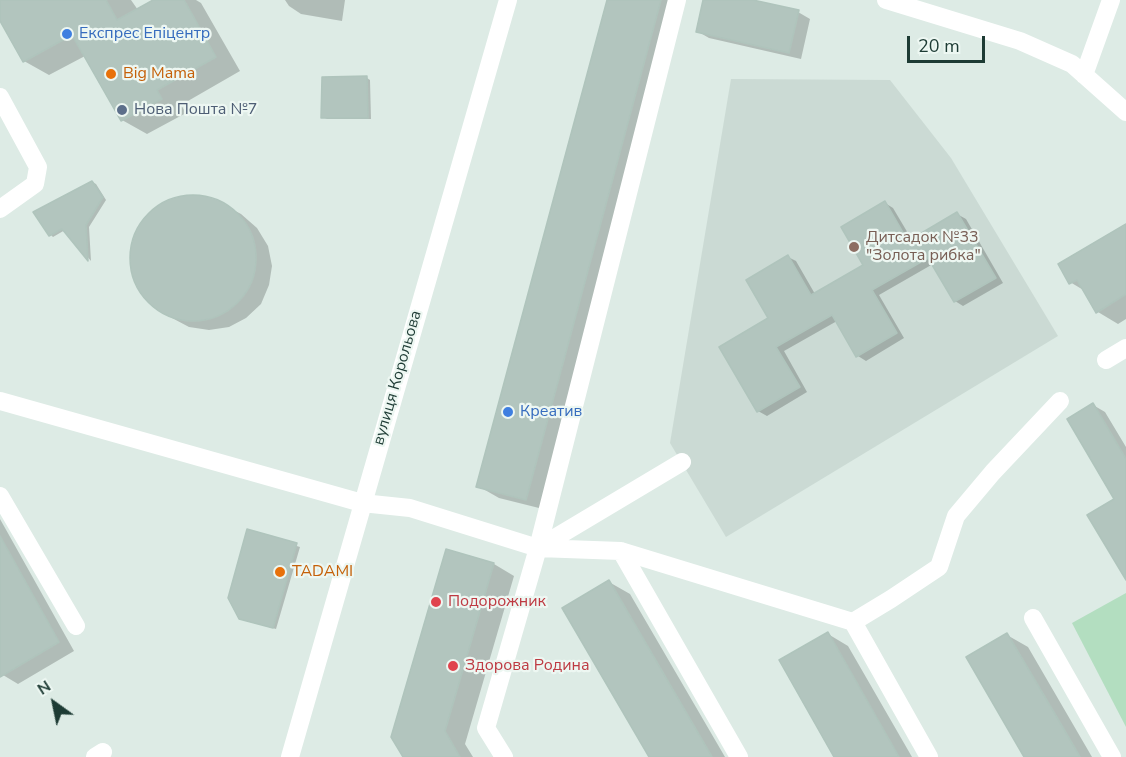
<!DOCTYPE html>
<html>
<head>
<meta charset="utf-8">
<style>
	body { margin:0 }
	#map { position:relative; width:1126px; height:757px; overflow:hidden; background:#ddebe5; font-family:"Nunito Sans",sans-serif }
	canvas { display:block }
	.north { position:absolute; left:24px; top:673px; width:60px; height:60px; -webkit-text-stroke:4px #edf7f2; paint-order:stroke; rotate:327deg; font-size:16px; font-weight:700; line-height:24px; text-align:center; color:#1d3b34 }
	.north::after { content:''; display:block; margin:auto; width:21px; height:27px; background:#1d3b34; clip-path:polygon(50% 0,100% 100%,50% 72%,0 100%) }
	.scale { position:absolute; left:907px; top:36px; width:78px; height:27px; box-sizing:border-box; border:3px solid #1d3b34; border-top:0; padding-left:8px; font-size:18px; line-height:21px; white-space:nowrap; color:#1d3b34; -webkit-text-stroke:4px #edf7f2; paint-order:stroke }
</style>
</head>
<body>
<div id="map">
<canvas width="1126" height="757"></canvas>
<div class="north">N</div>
<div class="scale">20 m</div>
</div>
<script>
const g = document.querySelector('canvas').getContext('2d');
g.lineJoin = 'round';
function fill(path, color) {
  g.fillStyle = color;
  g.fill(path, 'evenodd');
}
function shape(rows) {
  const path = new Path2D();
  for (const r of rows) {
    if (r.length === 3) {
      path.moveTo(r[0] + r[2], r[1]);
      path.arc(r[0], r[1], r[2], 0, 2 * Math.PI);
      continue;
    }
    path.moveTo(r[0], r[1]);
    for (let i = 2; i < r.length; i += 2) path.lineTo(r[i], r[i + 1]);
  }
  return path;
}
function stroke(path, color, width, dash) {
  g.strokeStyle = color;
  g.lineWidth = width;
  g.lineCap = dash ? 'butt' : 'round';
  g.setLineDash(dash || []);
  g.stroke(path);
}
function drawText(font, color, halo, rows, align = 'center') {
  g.font = font + ' "Nunito Sans",sans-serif';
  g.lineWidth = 4.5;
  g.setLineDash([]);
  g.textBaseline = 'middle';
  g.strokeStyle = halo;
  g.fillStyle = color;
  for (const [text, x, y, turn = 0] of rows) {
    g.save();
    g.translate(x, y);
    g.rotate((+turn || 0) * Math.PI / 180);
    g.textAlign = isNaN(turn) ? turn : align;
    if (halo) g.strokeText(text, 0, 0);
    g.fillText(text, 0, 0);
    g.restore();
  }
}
const built = shape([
	[731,79,890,80,951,158,1058,336,726,537,670,443]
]);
const green = shape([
	[1126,593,1126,727,1072,623]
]);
const shadow = shape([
	[0,0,131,0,138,10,156,0,196,0,201,3,240,71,181,105,186,113,147,134,122,120,85,56,49,75,24,61,0,18],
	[285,0,345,0,342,21,301,14,289,6],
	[608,0,684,0,547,510,499,498,478,486],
	[705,0,747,0,798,12,810,19,801,59,709,38,697,31],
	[367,78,370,80,371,119,327,119,323,117],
	[92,182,96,184,106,200,89,227,91,261,65,230,53,237,50,234],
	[183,197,205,197,224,205,241,214,257,228,268,246,272,266,269,285,261,304,246,318,229,327,209,330,189,327,172,318,155,308,141,294,133,276,130,255,135,234,147,216,163,203],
	[885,203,893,208,912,240,957,214,966,219,1003,283,963,306,955,301,933,264,879,295,904,338,866,361,858,356,837,321,784,351,807,392,767,416,758,411,770,319,788,257,796,261,815,294,865,265],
	[1126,226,1126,319,1118,324,1098,312,1085,291,1070,282],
	[1093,405,1105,412,1126,447,1126,575,1116,500],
	[0,519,74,651,18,684,3,675,0,670],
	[248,531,300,547,276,629,244,620],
	[447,551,494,564,514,576,465,744,473,757,404,757],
	[609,582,630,594,725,757,650,757],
	[828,634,848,646,912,757,836,757],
	[1007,635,1028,647,1092,757,1026,757]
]);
const building = shape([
	[0,0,106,0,117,20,153,0,184,0,216,57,157,90,162,99,121,121,72,35,23,62,0,21,0,0],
	[607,0,661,0,526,500,476,487,607,0],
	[703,0,753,0,799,10,789,53,696,32,703,0],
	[367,76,368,118,321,118,322,77,367,76],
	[92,181,103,197,86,225,88,261,62,229,49,236,33,212,92,181],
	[193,258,63],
	[885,201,908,241,957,212,996,278,954,302,928,258,872,290,897,333,856,357,832,315,776,347,800,387,757,412,719,347,768,318,746,280,788,255,811,295,863,265,841,227,885,201],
	[1126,224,1126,294,1096,313,1077,280,1069,284,1058,264,1126,224],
	[1093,403,1126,459,1126,580,1087,515,1114,499,1067,419,1093,403],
	[247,529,297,543,273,628,239,619,228,598,247,529],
	[0,536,59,642,0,677,0,536],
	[446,549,494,563,445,731,460,757,403,757,391,737,446,549],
	[609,580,712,757,649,757,562,608,609,580],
	[828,632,899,757,834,757,779,660,828,632],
	[1007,633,1062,726,1080,757,1024,757,966,657,1007,633]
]);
const minor = shape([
	[886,0,1020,41,1072,64,1126,112],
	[1084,75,1111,0],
	[0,97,38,167,35,184,0,209],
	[1106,360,1126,348],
	[0,401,362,503,410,508,538,548,621,551,853,622,891,599,939,567,956,516,993,472,1060,401],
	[0,496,76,626],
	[538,548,682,462],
	[621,551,739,757],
	[1033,618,1112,757],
	[853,622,929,757],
	[95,757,103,752],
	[290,757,508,0],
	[504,757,486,728,538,548,677,0]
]);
const markers = [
	[67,34,6,"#3f7fe0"],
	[111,74,6,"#e8710a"],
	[122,110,6,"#5c6f8a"],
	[854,247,6,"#8d6e63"],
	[508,412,6,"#3f7fe0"],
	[280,572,6,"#e8710a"],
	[436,602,6,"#e0444e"],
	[453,666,6,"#e0444e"]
];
const shopNames = [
	["Експрес Епіцентр",79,34],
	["Креатив",520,412]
];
const foodNames = [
	["Big Mama",123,74],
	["TADAMI",292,572]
];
const serviceNames = [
	["Нова Пошта №7",134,110]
];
const educationNames = [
	["Дитсадок №33",866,238],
	["\"Золота рибка\"",866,256]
];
const streetNames = [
	["вулиця Корольова",398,378,-74]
];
const healthNames = [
	["Подорожник",448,602],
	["Здорова Родина",465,666]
];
fill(built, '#cbdad4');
fill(green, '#b3dec0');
fill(shadow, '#0003');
fill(building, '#b2c5be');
stroke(building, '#afc4bc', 1.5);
stroke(minor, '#fff', 18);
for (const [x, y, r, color] of markers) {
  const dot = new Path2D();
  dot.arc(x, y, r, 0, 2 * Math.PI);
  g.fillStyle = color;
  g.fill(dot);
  stroke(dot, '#edf7f2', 2);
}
drawText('16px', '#366cbe', '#edf7f2', shopNames, 'left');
drawText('16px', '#c56008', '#edf7f2', foodNames, 'left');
drawText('16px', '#4e5e75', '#edf7f2', serviceNames, 'left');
drawText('16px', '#785e54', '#edf7f2', educationNames, 'left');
drawText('16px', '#1d3b34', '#edf7f2', streetNames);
drawText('16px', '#be3a42', '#edf7f2', healthNames, 'left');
</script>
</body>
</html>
